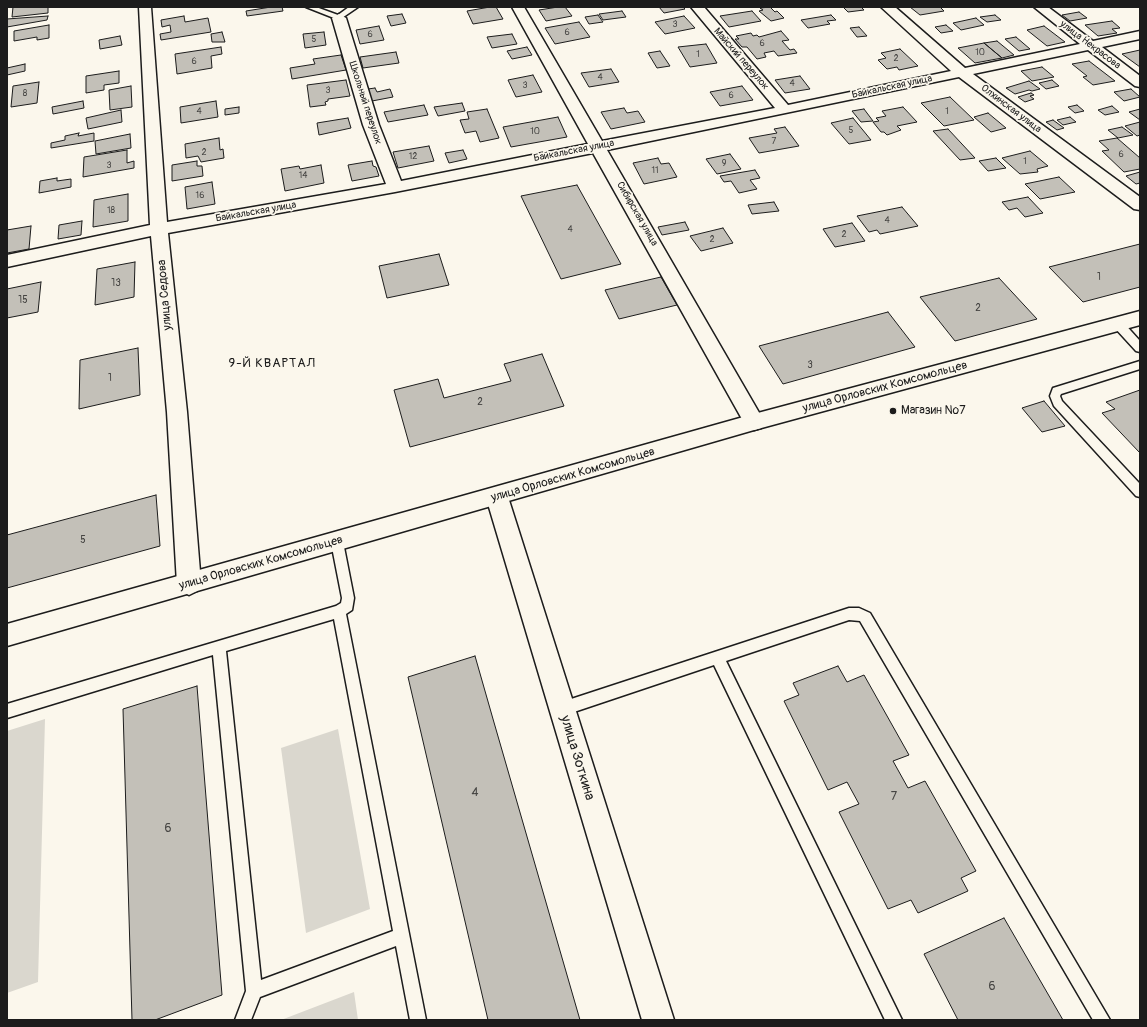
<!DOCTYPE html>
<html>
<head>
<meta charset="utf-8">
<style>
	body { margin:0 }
	#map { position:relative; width:1147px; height:1027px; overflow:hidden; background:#fbf7ec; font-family:Pangolin,sans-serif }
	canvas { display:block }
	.frame { position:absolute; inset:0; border:8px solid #1c1c1c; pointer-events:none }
</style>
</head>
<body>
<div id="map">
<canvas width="1147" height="1027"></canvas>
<div class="frame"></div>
</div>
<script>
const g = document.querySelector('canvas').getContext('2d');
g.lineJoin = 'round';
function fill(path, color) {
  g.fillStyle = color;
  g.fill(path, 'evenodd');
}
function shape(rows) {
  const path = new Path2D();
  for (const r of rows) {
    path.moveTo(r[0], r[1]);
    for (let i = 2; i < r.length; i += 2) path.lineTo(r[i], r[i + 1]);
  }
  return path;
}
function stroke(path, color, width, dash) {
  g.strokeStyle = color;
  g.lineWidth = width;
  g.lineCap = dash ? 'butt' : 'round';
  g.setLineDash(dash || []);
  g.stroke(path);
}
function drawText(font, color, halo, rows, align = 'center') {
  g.font = font + ' Pangolin,sans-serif';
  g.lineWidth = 3.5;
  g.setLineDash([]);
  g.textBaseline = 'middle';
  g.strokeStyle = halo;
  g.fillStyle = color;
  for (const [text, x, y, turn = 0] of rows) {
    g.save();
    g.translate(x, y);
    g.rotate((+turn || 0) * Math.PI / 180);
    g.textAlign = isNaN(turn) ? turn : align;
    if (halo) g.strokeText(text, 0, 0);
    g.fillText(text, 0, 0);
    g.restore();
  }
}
const green = shape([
	[45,719,38,982,7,993,7,731],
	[338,729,370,909,306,933,281,748],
	[354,992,358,1020,281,1020]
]);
const building = shape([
	[13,7,48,7,48,13,12,17,13,7],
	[271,7,282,7,283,11,247,16,246,11,271,7],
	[490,7,496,7,503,19,473,24,467,11,490,7],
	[558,7,565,7,572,16,546,21,539,10,558,7],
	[659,7,683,7,685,9,664,13,659,7],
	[770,7,775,12,777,11,784,18,771,21,759,11,763,10,760,8,770,7],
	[843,7,861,7,864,10,848,12,843,7],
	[910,7,940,7,944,11,920,15,910,7],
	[622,11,626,17,603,20,599,14,622,11],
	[752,11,761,21,729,27,720,16,752,11],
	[1079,12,1087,18,1070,21,1062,15,1079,12],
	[402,14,406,23,391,26,387,16,402,14],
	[598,15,603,22,589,24,585,17,598,15],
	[831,15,836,20,827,21,830,24,808,28,801,20,831,15],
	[995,15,1001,20,987,22,980,17,995,15],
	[48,16,47,20,7,27,7,19,48,16],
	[184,16,185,22,208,18,211,32,161,40,160,34,171,32,170,25,162,27,161,20,184,16],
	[684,16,695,28,665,34,655,22,684,16],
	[976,18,984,25,961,30,953,23,976,18],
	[1112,21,1120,28,1112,29,1117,33,1098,36,1085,25,1112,21],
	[579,22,590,37,555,44,545,28,579,22],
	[49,25,49,38,37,40,37,37,14,41,14,31,49,25],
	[946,25,953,31,941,33,935,27,946,25],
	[379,26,384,40,360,44,356,30,379,26],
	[1044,26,1065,42,1047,46,1027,30,1044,26],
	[859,27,867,36,857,37,850,28,859,27],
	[781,31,789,40,782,41,790,50,794,49,797,53,778,56,774,51,764,53,766,57,757,59,747,47,742,47,735,39,739,39,736,36,751,33,753,36,757,35,759,37,781,31],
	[222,32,225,42,212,42,211,34,222,32],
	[324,32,326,45,305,48,303,34,324,32],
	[512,34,517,44,492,48,487,37,512,34],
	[120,36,122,45,100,49,99,40,120,36],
	[1016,37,1030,49,1019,51,1005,39,1016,37],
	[997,41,1014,55,1002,58,984,43,997,41],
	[984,43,1002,58,975,63,958,48,984,43],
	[706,44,717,63,690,67,678,47,706,44],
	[221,47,222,54,211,56,212,68,177,74,175,54,221,47],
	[527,47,532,55,512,59,507,51,527,47],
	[900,49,918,66,899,70,897,67,887,69,878,60,886,58,881,53,900,49],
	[1140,50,1140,67,1122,54,1140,50],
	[660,51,670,66,657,68,648,53,660,51],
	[396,52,399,63,363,68,360,57,396,52],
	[341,55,346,70,292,79,290,68,315,64,313,59,341,55],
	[1089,61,1115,81,1093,85,1083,77,1087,76,1072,64,1089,61],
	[25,64,25,71,7,75,7,68,25,64],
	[1042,67,1054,77,1032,81,1021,71,1042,67],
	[611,69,619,82,589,87,581,73,611,69],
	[119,71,119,83,104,85,104,90,86,93,86,76,119,71],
	[533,75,542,92,516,97,508,80,533,75],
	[800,76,810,89,785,93,775,80,800,76],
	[346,80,350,96,328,99,328,101,325,102,326,105,310,107,307,85,346,80],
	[1052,80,1059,86,1046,89,1039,83,1052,80],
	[1029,81,1040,89,1032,91,1029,90,1015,94,1006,88,1029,81],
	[39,82,37,103,11,107,13,86,39,82],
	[131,86,132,107,110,110,109,90,131,86],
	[742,86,753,100,720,106,710,92,742,86],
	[375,88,377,92,390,89,393,97,372,101,368,89,375,88],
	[1131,89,1140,97,1124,101,1114,92,1131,89],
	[1031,93,1034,95,1030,96,1034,99,1025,102,1018,97,1031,93],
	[950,97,974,120,944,126,921,103,950,97],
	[83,101,84,108,53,114,52,107,83,101],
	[216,101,218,117,181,123,180,107,216,101],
	[462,103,465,111,438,116,434,107,462,103],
	[424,105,428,115,388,122,384,112,424,105],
	[1077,105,1084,111,1075,113,1068,107,1077,105],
	[1112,106,1119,112,1105,115,1098,110,1112,106],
	[239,107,239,113,225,115,225,109,239,107],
	[903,107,917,122,897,126,901,130,887,135,884,132,881,132,873,122,879,121,876,118,886,116,882,111,903,107],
	[624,108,627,113,638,111,645,122,611,129,601,112,624,108],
	[487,109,499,138,480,142,476,131,465,133,460,120,469,119,467,112,487,109],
	[864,109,873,121,861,122,852,111,864,109],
	[1140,109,1140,120,1129,112,1140,109],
	[121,110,122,122,88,129,86,118,121,110],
	[988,113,1006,128,991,132,974,117,988,113],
	[558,117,567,137,511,147,503,127,558,117],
	[1070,117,1076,122,1063,125,1057,120,1070,117],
	[348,118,351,128,319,135,317,123,348,118],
	[853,118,871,140,849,144,831,123,853,118],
	[1053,120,1064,128,1057,130,1046,122,1053,120],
	[1140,122,1140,135,1137,136,1125,126,1140,122],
	[785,127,799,146,759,153,749,138,777,133,774,129,785,127],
	[1122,127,1133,135,1118,138,1108,130,1122,127],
	[948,129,975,158,960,160,933,131,948,129],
	[79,133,78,136,94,133,94,141,51,148,51,143,65,140,65,136,79,133],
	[130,134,131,148,96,154,95,141,130,134],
	[219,138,220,150,223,149,224,158,201,162,198,156,186,158,185,144,219,138],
	[1117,138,1140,158,1140,169,1124,172,1102,151,1109,150,1099,141,1117,138],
	[429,146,434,161,398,168,393,152,429,146],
	[127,150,127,163,134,161,134,168,83,177,84,157,127,150],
	[463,150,467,159,449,163,445,153,463,150],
	[1030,151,1048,166,1037,169,1038,172,1020,174,1002,158,1030,151],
	[730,154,741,169,717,174,706,159,730,154],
	[658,158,661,164,669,163,677,177,644,184,633,163,658,158],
	[996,158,1006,168,988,171,979,161,996,158],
	[197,161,197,166,202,166,203,176,172,181,172,165,197,161],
	[372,161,373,166,376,167,379,176,352,181,348,165,372,161],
	[321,165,324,183,285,191,281,169,299,166,300,169,321,165],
	[755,170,760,178,750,180,757,189,739,193,731,181,724,182,720,176,755,170],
	[1140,172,1140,183,1136,184,1126,176,1140,172],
	[1059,177,1075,192,1040,199,1025,184,1059,177],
	[57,178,57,181,71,179,71,187,39,193,40,181,57,178],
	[212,182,215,204,187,209,185,187,212,182],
	[577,185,621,264,561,279,521,196,577,185],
	[128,194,128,221,93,227,94,200,128,194],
	[1028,197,1043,213,1025,217,1017,208,1009,210,1002,202,1028,197],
	[774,202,779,211,752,214,748,205,774,202],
	[902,207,918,226,880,234,877,230,869,232,857,216,902,207],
	[82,221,81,235,58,239,59,225,82,221],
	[685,222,689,230,662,235,658,227,685,222],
	[852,223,865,241,835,247,823,229,852,223],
	[31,226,29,249,7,253,7,230,31,226],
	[723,228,733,243,701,251,690,236,723,228],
	[1140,244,1140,287,1083,302,1049,267,1140,244],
	[439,254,449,285,387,298,379,266,439,254],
	[135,262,134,297,95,305,97,269,135,262],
	[661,277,677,305,619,319,605,290,661,277],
	[999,278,1037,319,955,341,920,297,999,278],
	[41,282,38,312,7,318,7,289,41,282],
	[888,312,915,347,783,384,759,346,888,312],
	[138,348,140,395,79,409,80,360,138,348],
	[542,354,564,406,410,447,394,390,438,379,444,398,511,381,504,364,542,354],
	[1140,390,1140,453,1102,413,1115,409,1106,402,1140,390],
	[1044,401,1065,426,1042,432,1022,408,1044,401],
	[156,495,160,546,7,588,7,535,156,495],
	[475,656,493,719,580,1020,488,1020,408,677,475,656],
	[838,666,847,682,864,675,909,755,893,761,908,788,925,781,976,871,961,878,968,891,918,913,911,900,888,909,839,812,859,804,847,782,828,790,784,701,799,695,793,683,838,666],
	[197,686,222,995,155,1020,132,1020,123,709,197,686],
	[1004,918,1063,1020,958,1020,924,954,1004,918]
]);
const lane = shape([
	[306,7,316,7,338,15,349,7,358,7,339,20,306,7],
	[1118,320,1122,321,1140,341,1140,352,1136,351,1114,327,1113,324,1114,321,1118,320],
	[1140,361,1140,369,1061,394,1060,396,1062,401,1140,484,1140,497,1136,496,1054,406,1050,396,1053,388,1140,361],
	[337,537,341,538,343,542,354,598,352,610,346,614,426,1020,410,1020,396,946,260,997,251,1020,235,1020,246,991,213,655,7,718,7,704,336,606,341,603,342,598,331,542,333,538,337,537],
	[334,619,393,931,261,980,226,651,334,619],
	[849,608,859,608,870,613,1110,1020,1093,1020,860,621,849,620,726,661,902,1020,885,1020,714,665,562,716,557,714,555,709,557,704,562,702,849,608]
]);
const street = shape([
	[139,7,151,7,167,222,386,184,363,125,332,18,339,14,346,18,379,125,401,181,588,144,512,7,524,7,602,141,775,108,691,7,704,7,788,105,951,71,881,7,895,7,965,68,1080,44,1034,7,1048,7,1093,41,1140,31,1140,39,1102,47,1140,76,1140,87,1135,86,1088,50,973,74,1140,197,1140,210,1134,209,959,77,607,150,761,416,764,422,761,428,754,430,747,428,593,153,395,192,168,233,187,412,201,584,197,591,189,595,181,591,177,584,167,412,151,236,7,267,7,255,150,225,139,7],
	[497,488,505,491,508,497,674,1020,642,1020,486,497,489,491,497,488]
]);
const secondary = shape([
	[1140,311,1140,325,754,430,7,646,7,624,754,414,1140,311]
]);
const markers = [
	[893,411,4,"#1c1c1c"]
];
const farNumbernames = [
	["3",675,25],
	["6",567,33],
	["6",370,35],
	["5",314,40],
	["6",762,44],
	["10",980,53],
	["1",698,55],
	["2",896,59],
	["6",194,62],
	["4",600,78],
	["4",792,84],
	["3",525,86],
	["3",328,91],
	["8",25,94],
	["6",731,96],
	["4",199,112],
	["1",947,112],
	["5",851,131],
	["10",535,132],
	["7",774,142],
	["2",204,153],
	["6",1121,155],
	["12",413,157],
	["1",1025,162],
	["9",724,164],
	["3",109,166],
	["11",655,171],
	["14",303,176],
	["16",200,196],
	["18",111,211],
	["4",887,221],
	["4",570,230],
	["2",844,235],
	["2",712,240]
];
const farStreetnames = [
	["улица Некрасова",1090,45,37],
	["Майский переулок",741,59,49],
	["Байкальская улица",892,87,-12],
	["Школьный переулок",365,103,72],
	["Олхинская улица",1011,109,37],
	["Байкальская улица",574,151,-11],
	["Байкальская улица",256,212,-10],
	["Сибирская улица",637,214,60]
];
const numberNames = [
	["1",1099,277],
	["13",116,283],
	["15",23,300],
	["2",978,308],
	["3",810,365],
	["1",110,378],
	["2",480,402],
	["5",83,540]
];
const streetNames = [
	["улица Седова",165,295,-95],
	["улица Орловских Комсомольцев",885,387,-15],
	["улица Орловских Комсомольцев",573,475,-16],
	["улица Орловских Комсомольцев",261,563,-16]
];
const poiNames = [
	["Магазин №7",901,411]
];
const nearNumbernames = [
	["4",475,793],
	["7",894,797],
	["6",168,829],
	["6",992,987]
];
const neighbourhoodNames = [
	["9-Й КВАРТАЛ",272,364]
];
const nearStreetnames = [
	["улица Зоткина",577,758,73]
];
fill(green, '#dad7ce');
fill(building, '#c3c0b8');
stroke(building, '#1c1c1c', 1);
stroke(lane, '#1c1c1c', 3);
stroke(street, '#1c1c1c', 3);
stroke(secondary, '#1c1c1c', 3);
fill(lane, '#fbf7ec');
fill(street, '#fbf7ec');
fill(secondary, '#fbf7ec');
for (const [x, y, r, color] of markers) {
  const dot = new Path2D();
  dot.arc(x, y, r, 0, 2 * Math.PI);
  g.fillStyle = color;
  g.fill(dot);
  stroke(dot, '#fbf7ec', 1.5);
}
drawText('9px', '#464543', null, farNumbernames);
drawText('10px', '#1c1c1c', '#fbf7ec', farStreetnames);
drawText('10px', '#464543', null, numberNames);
drawText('12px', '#1c1c1c', '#fbf7ec', streetNames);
drawText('12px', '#1c1c1c', '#fbf7ec', poiNames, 'left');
drawText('12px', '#464543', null, nearNumbernames);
g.letterSpacing = '1px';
drawText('13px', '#1c1c1c', '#fbf7ec', neighbourhoodNames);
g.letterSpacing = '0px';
drawText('14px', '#1c1c1c', '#fbf7ec', nearStreetnames);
</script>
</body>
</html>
